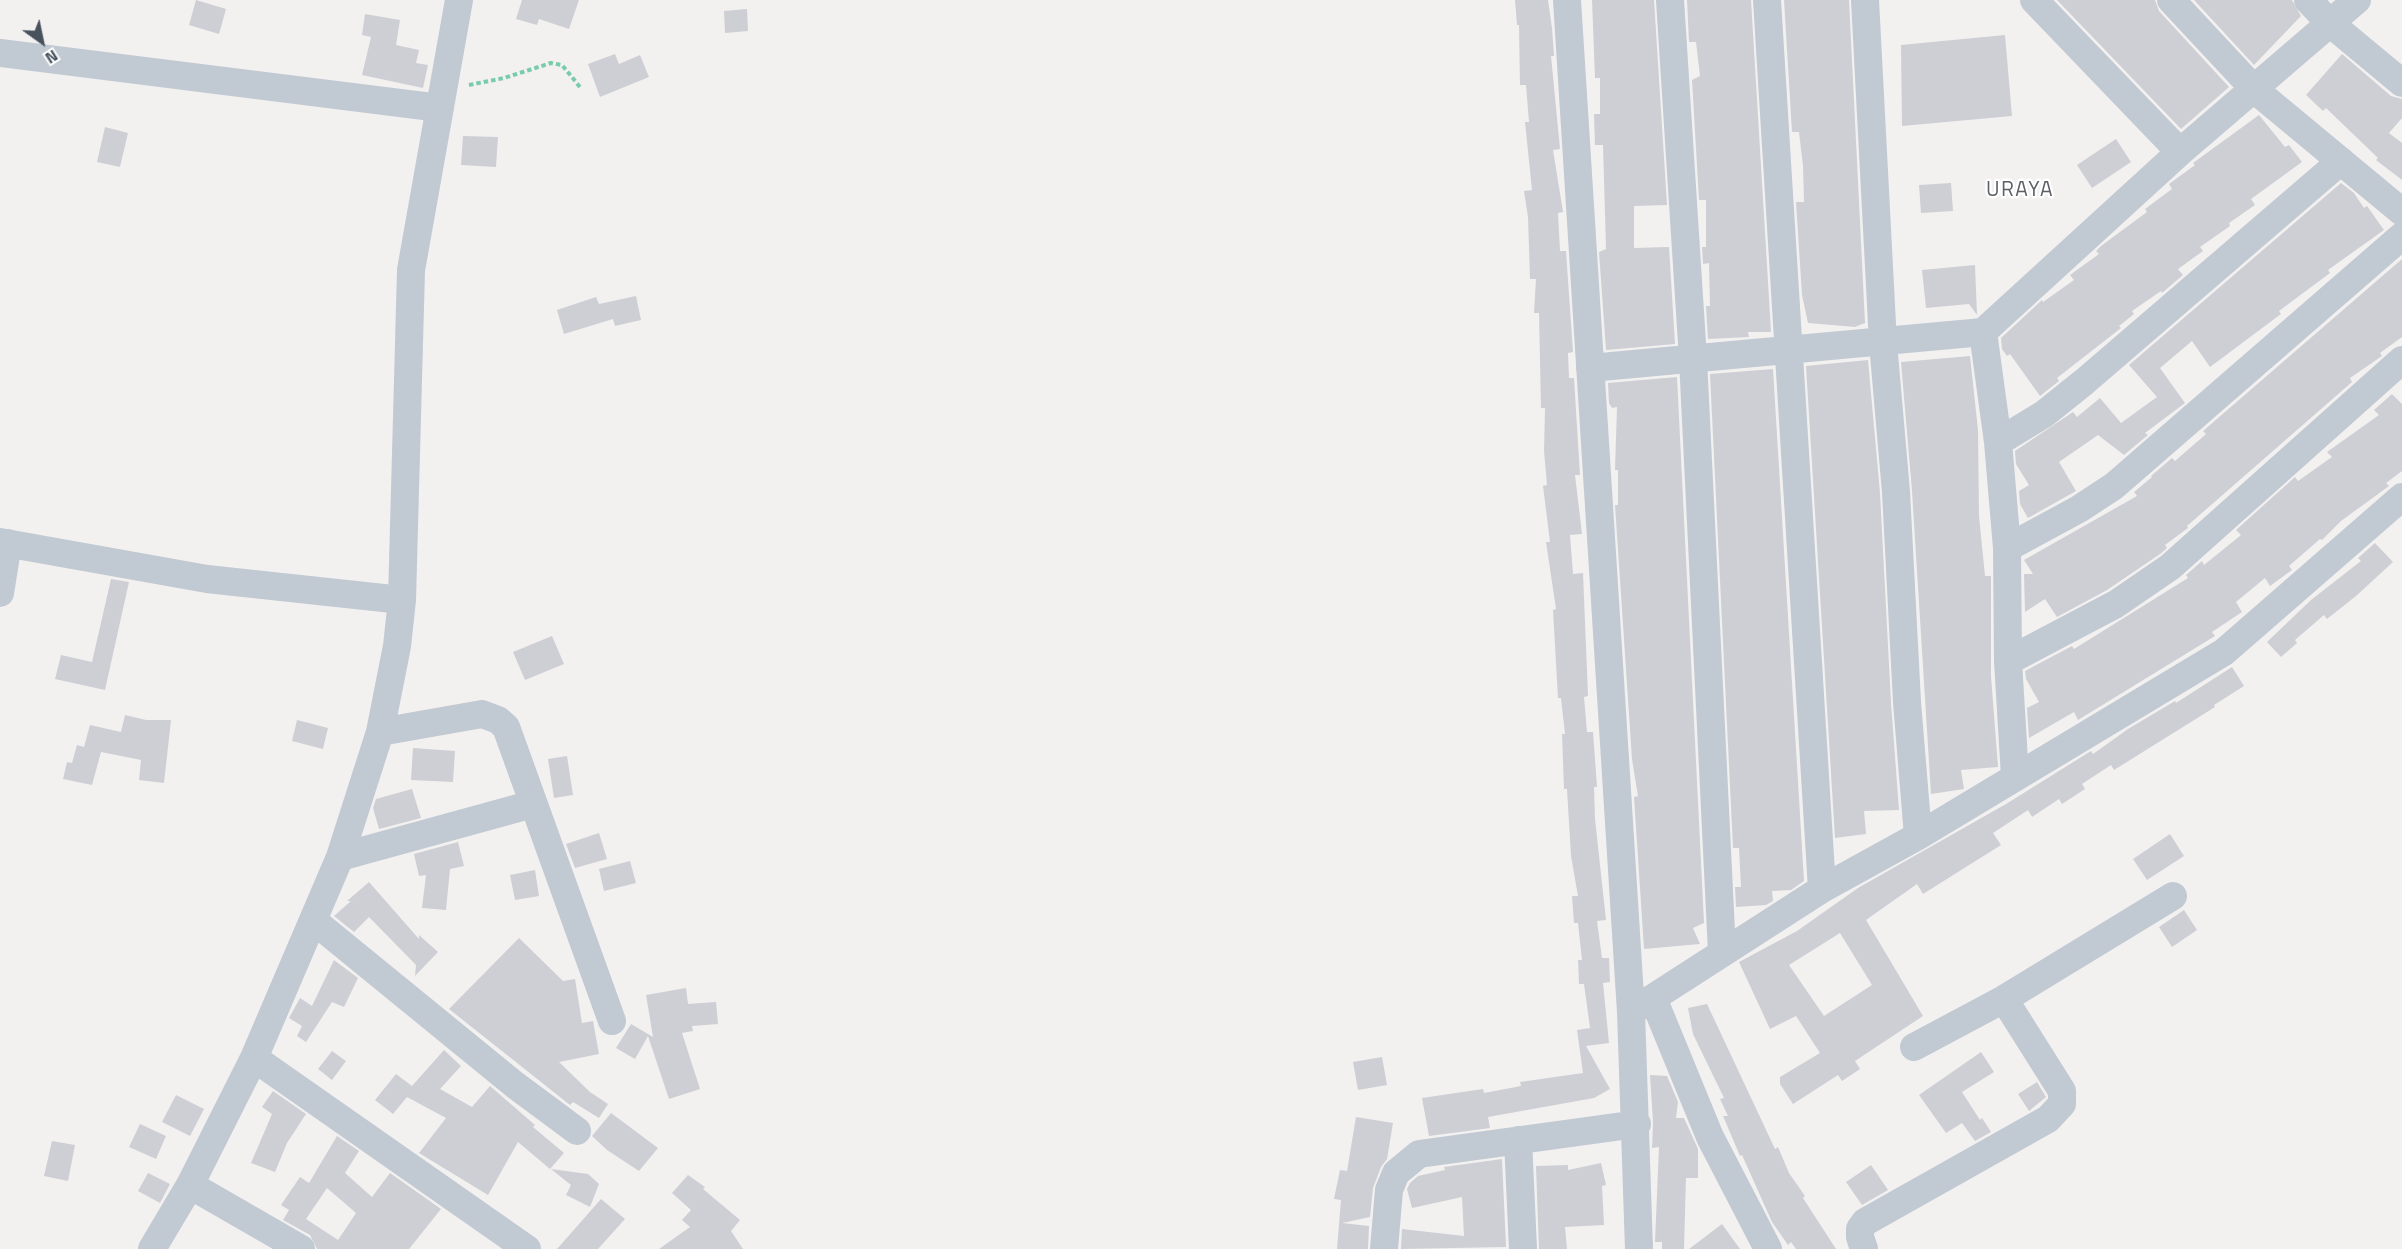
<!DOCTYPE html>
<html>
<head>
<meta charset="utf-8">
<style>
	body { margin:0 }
	#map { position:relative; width:2402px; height:1249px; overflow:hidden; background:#f3f0f0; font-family:"Titillium Web",sans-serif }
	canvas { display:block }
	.north { position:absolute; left:12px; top:12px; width:60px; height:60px; -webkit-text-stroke:4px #fff; paint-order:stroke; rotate:147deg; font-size:16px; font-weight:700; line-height:24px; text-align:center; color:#48525d }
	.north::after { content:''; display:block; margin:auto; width:21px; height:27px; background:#48525d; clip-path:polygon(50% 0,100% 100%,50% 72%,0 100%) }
</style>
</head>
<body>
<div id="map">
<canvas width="2402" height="1249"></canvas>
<div class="north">N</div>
</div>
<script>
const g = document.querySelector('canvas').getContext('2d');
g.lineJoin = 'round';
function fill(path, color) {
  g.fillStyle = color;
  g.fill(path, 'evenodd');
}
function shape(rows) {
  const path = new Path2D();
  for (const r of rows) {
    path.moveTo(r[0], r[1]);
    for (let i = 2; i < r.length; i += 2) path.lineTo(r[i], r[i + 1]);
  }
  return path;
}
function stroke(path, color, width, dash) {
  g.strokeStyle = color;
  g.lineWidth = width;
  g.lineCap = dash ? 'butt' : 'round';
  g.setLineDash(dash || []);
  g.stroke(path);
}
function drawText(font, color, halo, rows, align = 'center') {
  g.font = font + ' "Titillium Web",sans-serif';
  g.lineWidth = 4.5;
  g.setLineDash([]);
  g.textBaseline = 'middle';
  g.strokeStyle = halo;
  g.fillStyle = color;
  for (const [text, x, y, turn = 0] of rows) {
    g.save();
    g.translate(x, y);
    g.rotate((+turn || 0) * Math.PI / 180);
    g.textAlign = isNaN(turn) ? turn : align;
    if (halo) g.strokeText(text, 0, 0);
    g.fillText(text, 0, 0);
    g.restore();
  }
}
const building = shape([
	[196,0,226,9,219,34,189,25],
	[522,0,579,0,569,29,539,19,537,25,516,19],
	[1515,0,1548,0,1552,28,1554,56,1551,56,1560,149,1553,150,1563,212,1558,213,1560,251,1566,251,1573,352,1568,353,1569,378,1574,378,1580,475,1575,475,1582,534,1570,535,1573,574,1583,573,1588,696,1584,697,1587,732,1593,732,1597,787,1594,787,1595,819,1606,920,1597,921,1602,958,1609,958,1610,982,1603,983,1609,1043,1586,1046,1610,1089,1594,1098,1488,1117,1490,1128,1429,1136,1422,1098,1483,1089,1484,1093,1521,1086,1520,1082,1583,1073,1577,1030,1590,1028,1584,984,1579,984,1578,960,1582,960,1578,923,1574,923,1572,896,1578,896,1571,856,1567,789,1564,789,1562,734,1565,734,1561,698,1558,698,1553,610,1556,609,1546,542,1550,542,1543,486,1547,485,1544,451,1545,408,1541,408,1539,313,1534,313,1536,279,1530,279,1528,217,1524,191,1532,190,1525,122,1529,122,1526,85,1520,85,1519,25,1517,25],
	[1592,0,1654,0,1667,205,1634,206,1634,248,1669,247,1675,344,1606,350,1599,252,1606,249,1603,145,1595,145,1594,114,1600,114,1600,78,1595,78],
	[1687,0,1751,0,1771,332,1748,332,1749,337,1708,339,1706,306,1710,306,1709,263,1703,264,1702,247,1706,247,1706,200,1699,200,1692,80,1700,76,1696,42,1689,42],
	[1784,0,1849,0,1865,323,1855,327,1808,323,1802,295,1796,202,1804,202,1803,166,1799,132,1792,132],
	[2057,0,2155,0,2159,11,2229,87,2181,129],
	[2194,0,2292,0,2301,16,2254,65],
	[747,9,748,31,725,33,724,11],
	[365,14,400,20,396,45,419,50,416,63,428,65,423,88,362,75,371,37,362,35],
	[2005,35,2012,116,1902,126,1901,45],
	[615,54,619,64,640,55,649,77,600,97,588,64],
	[2342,54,2391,96,2402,99,2402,118,2389,133,2402,143,2402,180,2376,160,2378,158,2326,108,2323,111,2306,95],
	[2259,115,2285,147,2289,145,2302,162,2251,199,2255,205,2229,223,2230,226,2200,247,2203,251,2178,269,2183,275,2162,293,2161,291,2132,311,2134,314,2119,326,2121,328,2057,378,2059,381,2040,396,2010,354,2007,356,2002,349,2001,338,2042,300,2043,302,2074,280,2070,275,2099,254,2096,251,2101,246,2147,212,2145,209,2172,189,2169,184,2195,165,2193,163],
	[105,127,128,133,120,167,97,162],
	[463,136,498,137,496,167,461,165],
	[2116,139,2131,162,2092,188,2077,165],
	[1951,183,1953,211,1921,213,1919,185],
	[2341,183,2354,193,2364,208,2367,206,2384,230,2328,270,2330,273,2279,311,2281,314,2210,367,2192,341,2160,368,2185,403,2145,433,2148,435,2124,455,2098,435,2059,462,2076,491,2028,518,2020,504,2019,491,2029,485,2016,464,2015,451,2073,412,2077,417,2100,398,2121,423,2157,397,2129,365],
	[2402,259,2402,337,2380,353,2382,356,2350,378,2352,382,2187,526,2188,528,2165,545,2167,548,2160,554,2107,590,2057,617,2045,599,2025,612,2024,574,2033,574,2024,560,2137,496,2134,492,2152,477,2151,476,2172,458,2175,461,2206,434,2203,431],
	[1975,265,1977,315,1969,304,1926,308,1922,270],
	[636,296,641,320,615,326,613,319,564,334,557,310,596,297,599,304],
	[1970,356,1978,430,1979,516,1985,576,1991,576,1991,676,1998,767,1961,770,1964,789,1931,794,1912,491,1901,362],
	[1868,360,1880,493,1891,703,1899,810,1864,811,1866,834,1835,838,1806,366],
	[1773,369,1804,881,1791,890,1772,891,1773,901,1766,905,1736,907,1735,887,1741,887,1739,848,1733,848,1710,374],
	[1677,377,1704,923,1693,928,1700,944,1644,949,1634,797,1638,796,1632,759,1615,505,1618,505,1618,470,1615,470,1617,407,1612,408,1609,403,1608,383],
	[2392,394,2402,404,2402,471,2386,483,2389,486,2341,521,2322,540,2320,539,2289,566,2292,570,2270,586,2265,578,2236,602,2242,612,2212,632,2215,636,2078,720,2074,712,2029,738,2027,708,2039,702,2026,679,2025,671,2072,646,2074,649,2188,578,2186,575,2202,561,2204,565,2241,535,2236,530,2295,477,2298,481,2332,457,2327,452,2379,415,2374,410],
	[2375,543,2393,562,2356,596,2327,619,2324,615,2295,640,2297,643,2281,657,2267,642,2311,600,2361,561,2358,558],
	[111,579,129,582,105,690,55,679,61,655,92,662],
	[552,636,564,664,525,680,513,652],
	[2232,667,2244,686,2214,705,2215,707,2114,770,2111,765,2082,784,2085,789,2062,804,2059,799,2032,817,2028,810,1993,833,2001,845,1923,894,1917,884,1866,920,1923,1016,1855,1061,1860,1069,1842,1081,1838,1075,1793,1104,1780,1084,1780,1077,1820,1053,1796,1016,1770,1029,1739,962,1797,931,1858,888,2006,804,2091,751,2093,754,2128,729,2175,701,2176,703],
	[1840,933,1872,985,1824,1016,1789,965],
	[125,715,146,720,171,720,164,783,139,780,141,760,101,752,92,785,63,779,67,762,72,763,77,745,84,747,90,725,121,732],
	[297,720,328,728,323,749,292,741],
	[413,748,455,751,453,782,411,780],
	[567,756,573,795,554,798,548,759],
	[412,789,421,818,379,829,373,808,376,799],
	[599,833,607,859,575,868,566,844],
	[2170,834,2184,856,2147,880,2133,859],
	[458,842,464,866,450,869,446,910,422,908,426,875,419,876,414,854],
	[630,861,636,883,604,891,599,869],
	[535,870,539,896,515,900,510,875],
	[369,882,419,939,419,935,438,952,415,976,416,965,369,917,354,932,334,916,351,901,347,901],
	[2184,910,2197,930,2172,947,2159,927],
	[519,938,563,981,575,979,582,1023,593,1021,599,1054,559,1062,590,1092,608,1104,599,1118,573,1102,570,1105,449,1009],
	[334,960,358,978,344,1007,332,1002,306,1042,297,1036,302,1026,289,1018,300,998,312,1006],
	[686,988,688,1004,716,1002,718,1024,692,1026,693,1031,682,1033,700,1089,669,1099,648,1036,635,1059,616,1048,631,1024,653,1037,646,995],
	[1707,1004,1775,1149,1778,1147,1789,1173,1805,1196,1803,1198,1836,1249,1796,1249,1791,1242,1788,1245,1772,1222,1742,1155,1740,1156,1723,1116,1728,1116,1720,1099,1724,1098,1693,1034,1688,1008],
	[444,1050,461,1066,440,1089,472,1107,490,1086,535,1125,533,1127,564,1153,550,1169,518,1142,488,1195,419,1153,446,1118,407,1097,393,1114,375,1100,396,1074,412,1086],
	[332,1051,346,1061,332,1080,318,1069],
	[1981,1052,1994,1072,1962,1092,1980,1120,1982,1118,1991,1132,1975,1141,1962,1123,1946,1133,1919,1095],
	[1382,1057,1387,1085,1358,1090,1353,1062],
	[1650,1075,1667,1076,1678,1102,1676,1118,1684,1118,1698,1149,1698,1178,1686,1178,1684,1249,1662,1249,1662,1242,1655,1242,1659,1147,1652,1148,1653,1122],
	[2037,1082,2046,1097,2029,1111,2018,1094],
	[273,1091,306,1114,287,1143,275,1172,251,1163,272,1114,262,1107],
	[176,1095,204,1109,190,1136,162,1122],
	[611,1113,658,1148,639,1171,607,1150,592,1136],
	[1356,1117,1393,1123,1387,1159,1381,1167,1373,1188,1370,1217,1342,1223,1369,1226,1368,1249,1337,1249,1341,1200,1334,1199,1340,1170,1347,1171],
	[140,1124,166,1136,156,1159,129,1147],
	[337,1136,359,1151,345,1173,372,1197,390,1173,441,1209,409,1249,317,1249,310,1235,283,1220,289,1210,281,1205,300,1177,309,1183],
	[327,1188,356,1213,338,1240,306,1219],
	[52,1141,75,1145,68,1181,44,1176],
	[1502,1159,1506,1247,1401,1249,1402,1229,1464,1236,1462,1197,1412,1208,1407,1189,1410,1183,1418,1176,1445,1170,1444,1167],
	[1601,1163,1606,1185,1602,1186,1604,1225,1565,1227,1567,1249,1539,1249,1536,1166,1568,1165,1568,1170],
	[1871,1165,1888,1190,1862,1205,1846,1182],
	[551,1169,588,1174,599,1184,590,1207,566,1195,571,1185],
	[148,1173,170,1184,160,1203,138,1191],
	[688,1175,705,1187,703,1189,740,1220,731,1231,743,1249,659,1249,690,1227,682,1220,691,1210,672,1193],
	[601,1199,625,1219,598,1249,557,1249],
	[1722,1224,1740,1249,1689,1249]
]);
const path = shape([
	[469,85,504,78,551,63,562,65,580,87]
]);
const minor = shape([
	[1567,0,1631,1012,1639,1249],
	[1670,0,1693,359,1722,952],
	[1767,0,1822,889],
	[1865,0,1883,343,1896,492,1907,702,1918,836],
	[2034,0,2180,152],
	[2171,0,2255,90,2402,212],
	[2308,0,2331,24,2402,83],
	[0,53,440,108],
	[1983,332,1998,442,2007,548,2008,661,2015,777],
	[1590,368,1983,332,2180,152,2357,0],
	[1998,442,2044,414,2084,382,2341,161],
	[0,542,207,579,402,600],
	[2007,548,2079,509,2114,486,2402,236],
	[0,593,8,543],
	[2008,661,2116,604,2170,567,2402,360],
	[380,732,482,714,498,720,506,727,612,1021],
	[340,857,533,804],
	[314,921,515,1085,577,1131],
	[1653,998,1710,1137,1768,1249],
	[1631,1012,1822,889,1918,836,2224,652,2402,497],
	[1914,1047,2004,999,2173,896],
	[254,1058,527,1249],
	[1518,1140,1523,1249],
	[190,1185,301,1249],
	[152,1249,190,1185,254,1058,340,857,380,732,397,646,402,600,411,270,459,0],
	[1384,1249,1389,1190,1396,1173,1419,1154,1637,1124],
	[1864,1249,1860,1237,1860,1229,1865,1222,2048,1119,2062,1104,2062,1091,2004,999]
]);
const quarterNames = [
	["URAYA",2020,191]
];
fill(building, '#cdcfd5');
stroke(path, '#78cca9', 4, [4.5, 3]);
stroke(minor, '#c1c9d2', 28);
g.letterSpacing = '1.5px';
drawText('21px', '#5d6065', '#fff', quarterNames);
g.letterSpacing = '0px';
</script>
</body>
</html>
